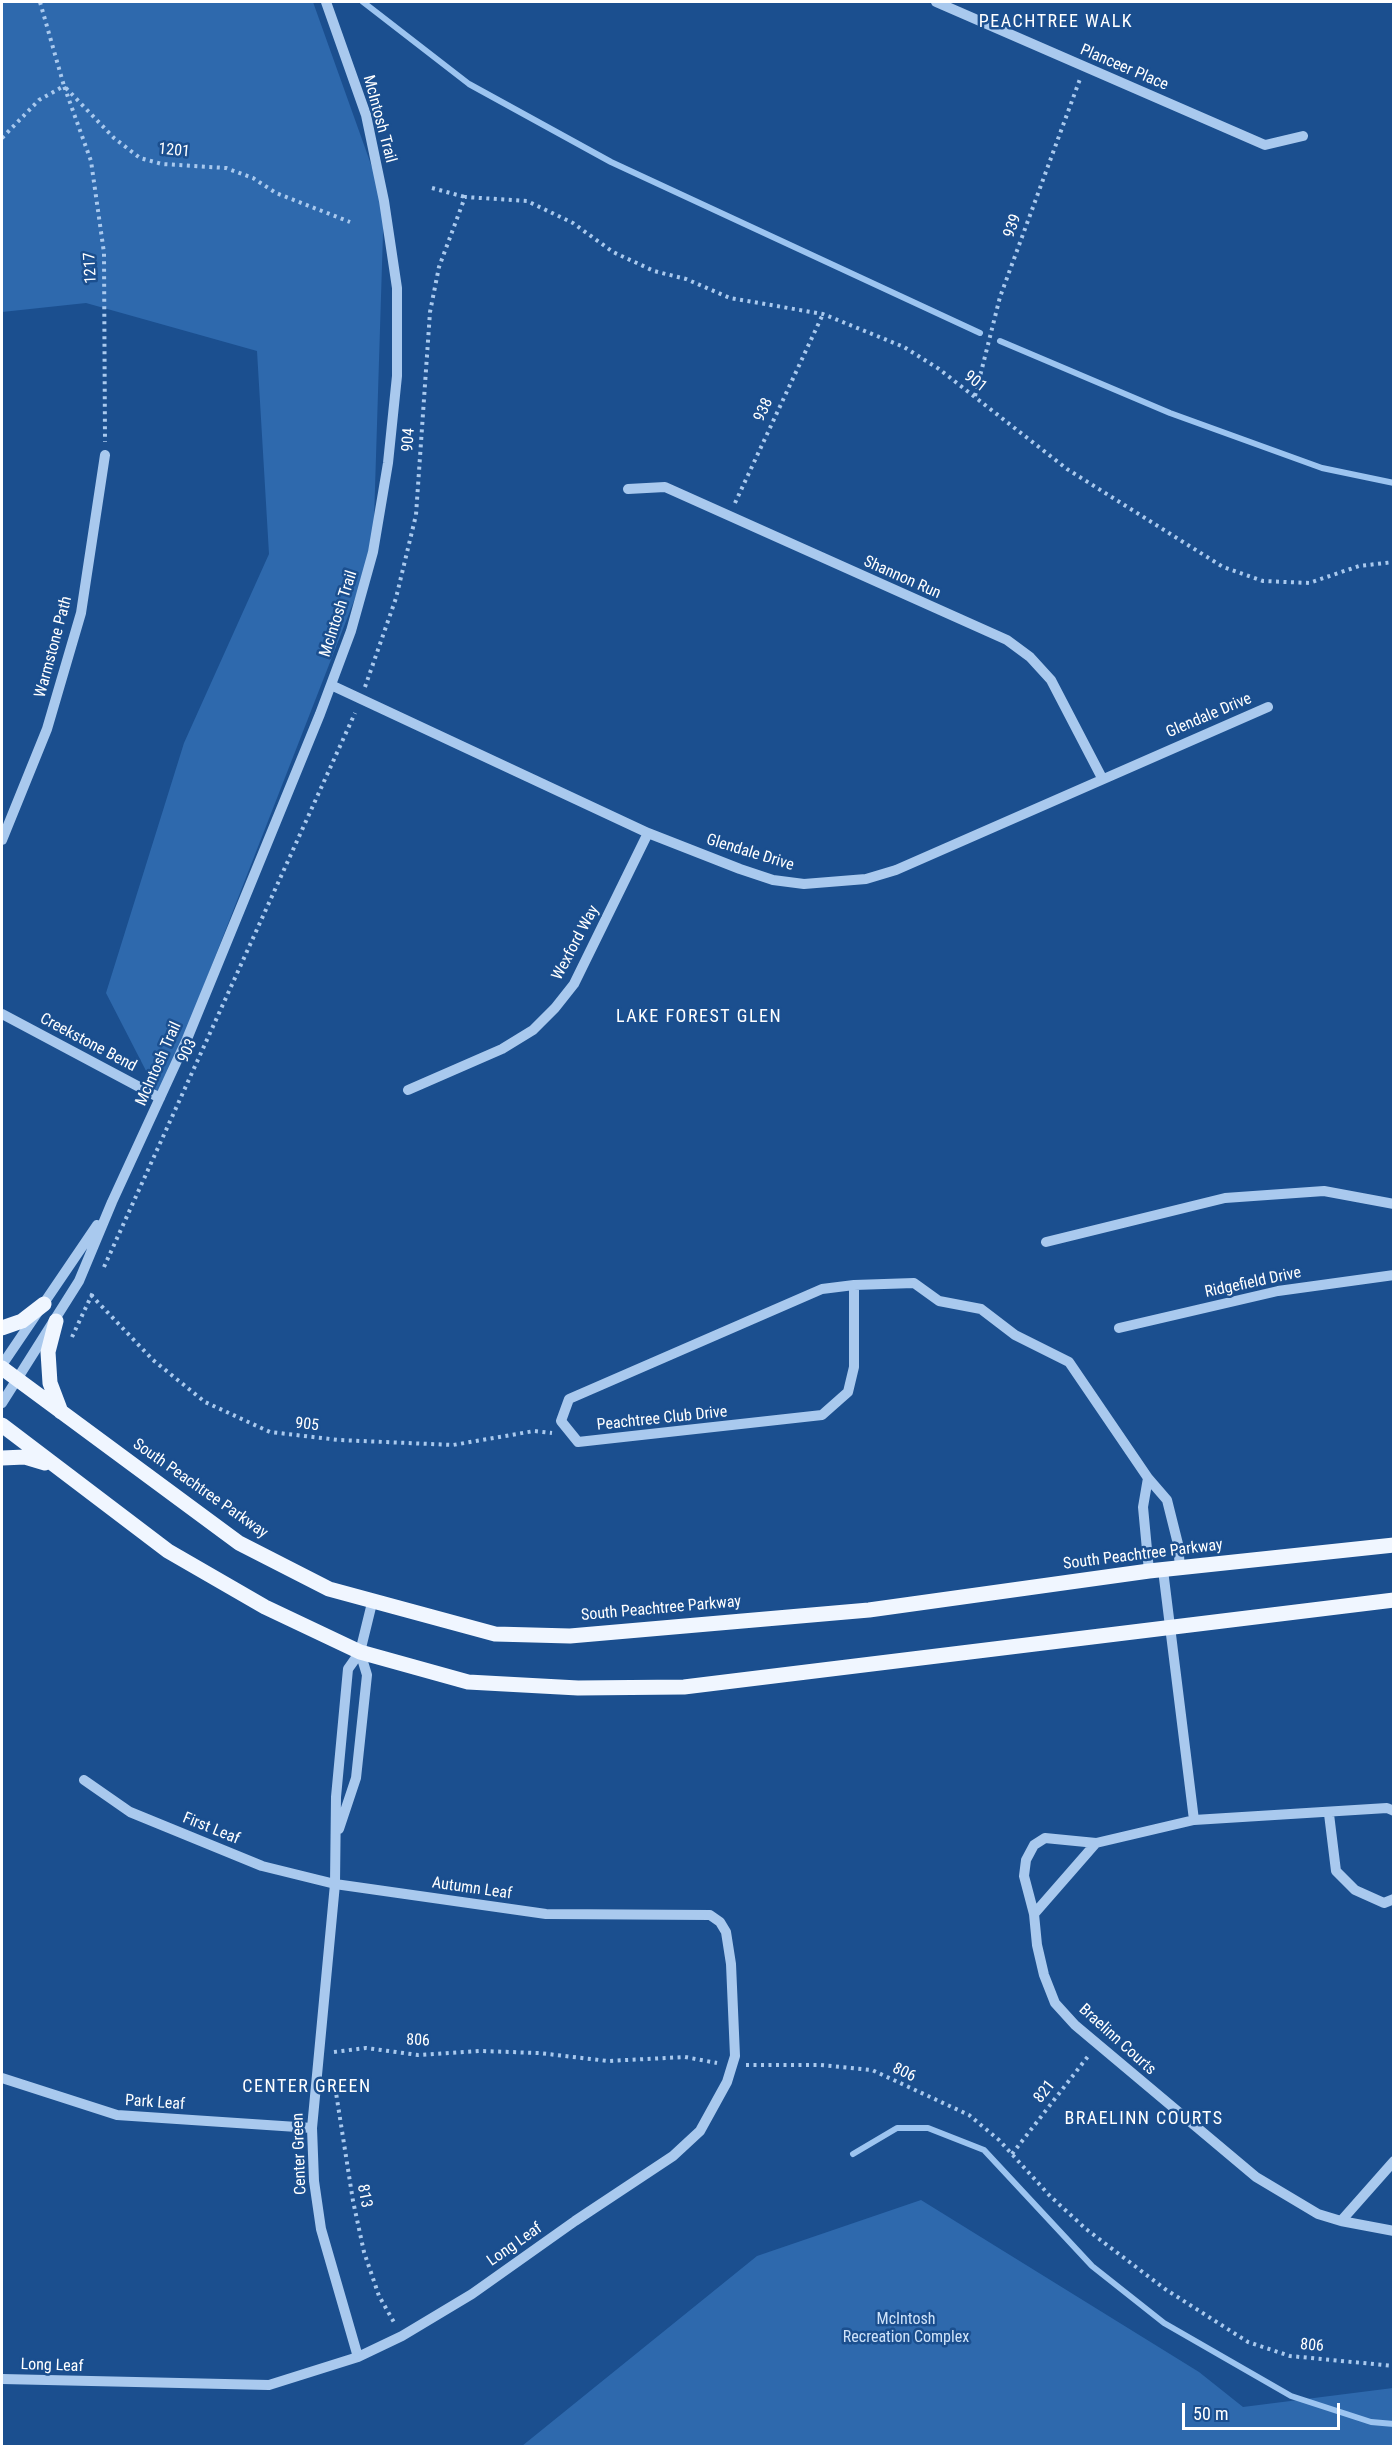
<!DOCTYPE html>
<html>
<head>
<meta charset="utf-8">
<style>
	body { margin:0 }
	#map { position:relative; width:1395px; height:2448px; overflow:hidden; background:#1b4f8f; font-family:"Roboto Condensed",sans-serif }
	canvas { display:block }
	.frame { position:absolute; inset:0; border:3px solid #fff; pointer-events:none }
	.scale { position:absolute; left:1182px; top:2403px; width:158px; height:27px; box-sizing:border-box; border:3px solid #fff; border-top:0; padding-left:8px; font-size:18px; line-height:21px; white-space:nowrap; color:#fff; -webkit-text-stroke:4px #1b4f8f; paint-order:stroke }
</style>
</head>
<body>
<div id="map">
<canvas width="1395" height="2448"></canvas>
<div class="frame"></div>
<div class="scale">50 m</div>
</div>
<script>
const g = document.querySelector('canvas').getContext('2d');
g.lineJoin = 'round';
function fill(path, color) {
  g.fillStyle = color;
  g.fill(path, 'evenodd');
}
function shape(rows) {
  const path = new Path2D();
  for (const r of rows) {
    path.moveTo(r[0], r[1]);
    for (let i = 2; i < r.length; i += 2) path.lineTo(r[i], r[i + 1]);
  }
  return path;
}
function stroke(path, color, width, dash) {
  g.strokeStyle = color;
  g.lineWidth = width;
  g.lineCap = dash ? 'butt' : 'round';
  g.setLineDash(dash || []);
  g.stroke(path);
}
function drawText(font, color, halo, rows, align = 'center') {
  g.font = font + ' "Roboto Condensed",sans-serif';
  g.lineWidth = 5;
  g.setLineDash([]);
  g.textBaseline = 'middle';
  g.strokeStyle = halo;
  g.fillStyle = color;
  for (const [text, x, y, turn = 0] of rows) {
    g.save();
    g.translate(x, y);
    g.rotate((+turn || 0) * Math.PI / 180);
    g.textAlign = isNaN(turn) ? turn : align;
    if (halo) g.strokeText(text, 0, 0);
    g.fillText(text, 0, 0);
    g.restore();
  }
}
const green = shape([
	[2,2,313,2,384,201,373,552,160,1098,106,993,184,743,269,554,257,351,86,303,2,312],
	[921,2200,1199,2372,1243,2407,1393,2388,1393,2446,522,2446,757,2256]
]);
const stream = shape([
	[363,2,469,84,611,162,980,333],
	[1000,341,1170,413,1322,468,1394,483],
	[853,2154,897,2128,928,2128,984,2150,1092,2266,1164,2323,1291,2396,1371,2422,1394,2424]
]);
const path = shape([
	[40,2,64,86,114,138,140,158,162,164,226,168,253,178,276,193,350,222],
	[2,138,39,100,64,86,91,161,104,253,105,442],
	[432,188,465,197],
	[975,396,1000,297,1080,79],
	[735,503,823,314],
	[365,687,396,598,416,515,430,312,439,267,465,197,527,201,573,223,613,252,654,271,686,279,730,298,823,314,904,347,939,369,1067,469,1223,567,1263,581,1309,583,1359,566,1394,562],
	[104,1267,355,713],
	[91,1295,153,1360,205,1402,270,1432,339,1440,453,1445,534,1431,552,1433],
	[72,1337,94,1290],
	[334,2052,366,2048,418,2055,480,2051,539,2053,608,2061,685,2057,717,2063],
	[746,2065,821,2065,872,2070,969,2115,999,2140,1050,2196,1086,2229,1165,2289,1248,2342,1290,2356,1394,2366],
	[334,2080,353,2201,364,2252,379,2296,395,2324],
	[1012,2154,1089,2055]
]);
const minor = shape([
	[936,2,1265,145,1303,136],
	[628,489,665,487,1007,640,1030,657,1051,680,1102,778],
	[331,685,648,833,740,869,773,880,804,884,866,879,896,870,1268,707],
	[2,840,47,729,81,613,105,455],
	[2,1014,160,1098],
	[408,1090,502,1049,533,1030,555,1008,574,984,648,833],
	[1046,1242,1225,1198,1324,1191,1394,1204],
	[854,1285,822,1289,569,1399,561,1421,578,1442,822,1415,848,1392,854,1367,854,1285,914,1283,939,1301,981,1309,1015,1335,1069,1362,1148,1478,1167,1500,1178,1544,1180,1568],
	[1119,1328,1278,1291,1394,1275],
	[2,1365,97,1225],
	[2,1403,79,1281,112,1202,187,1039,320,714,351,631,373,552,388,463,397,376,397,288,384,201,366,115,326,2],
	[1148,1478,1143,1507,1149,1571],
	[1163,1570,1194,1820],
	[1394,1811,1387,1808,1194,1820,1096,1843,1045,1838,1034,1845,1026,1860,1024,1876,1034,1914,1037,1945,1044,1975,1055,2003,1075,2025,1256,2177,1318,2214,1341,2221,1394,2231],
	[1329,1814,1336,1871,1355,1890,1384,1903,1394,1899],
	[339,1829,356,1778,367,1675,360,1652],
	[1034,1914,1096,1843],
	[2,2078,117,2115,312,2128],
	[1341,2221,1394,2161],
	[358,2357,321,2229,314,2181,312,2128,335,1884,336,1797,348,1669,360,1652,372,1603],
	[2,2379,269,2385,358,2357,402,2336,472,2294,575,2221,673,2156,700,2131,727,2082,735,2056,731,1964,726,1932,720,1922,710,1915,546,1914,335,1884,262,1866,130,1812,84,1780]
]);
const major = shape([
	[56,1321,48,1352,50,1383,61,1412],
	[2,1328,22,1321,44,1304],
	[2,1368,239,1543,329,1589,495,1634,570,1636,869,1610,1149,1571,1394,1545],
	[2,1425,168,1551,265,1607,360,1652,468,1682,578,1688,684,1687,1394,1600],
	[2,1458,25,1457,45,1463]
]);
const streetNames = [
	["Planceer Place",1124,68,23],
	["McIntosh Trail",379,119,75],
	["1201",174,151,5],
	["939",1013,226,-70],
	["1217",91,268,-93],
	["901",975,382,38],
	["938",764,410,-65],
	["904",409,440,-86],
	["Shannon Run",902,578,24],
	["McIntosh Trail",339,614,-72],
	["Warmstone Path",54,647,-75],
	["Glendale Drive",1209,716,-23],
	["Glendale Drive",750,853,17],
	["Wexford Way",576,943,-62],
	["Creekstone Bend",88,1043,28],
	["903",188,1051,-65],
	["McIntosh Trail",159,1064,-66],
	["Ridgefield Drive",1253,1283,-12],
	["Peachtree Club Drive",662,1419,-6],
	["905",307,1425,6],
	["South Peachtree Parkway",200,1489,35],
	["South Peachtree Parkway",1143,1555,-7],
	["South Peachtree Parkway",661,1609,-5],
	["First Leaf",211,1829,22],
	["Autumn Leaf",472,1889,8],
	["Braelinn Courts",1117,2040,42],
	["806",418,2041,2],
	["806",904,2073,26],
	["821",1045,2092,-52],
	["Park Leaf",155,2103,4],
	["Center Green",300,2154,-92],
	["813",364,2196,79],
	["Long Leaf",515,2245,-35],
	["806",1312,2346,5],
	["Long Leaf",52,2366,2]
];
const parkNames = [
	["McIntosh",906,2320],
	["Recreation Complex",906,2338]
];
const neighbourhoodNames = [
	["PEACHTREE WALK",1056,22],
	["LAKE FOREST GLEN",699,1017],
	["CENTER GREEN",307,2087],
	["BRAELINN COURTS",1144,2119]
];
fill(green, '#2e69ad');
stroke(stream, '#9cc4f0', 6);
stroke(path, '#a9c9ee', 4, [3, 4.5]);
stroke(minor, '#a9c9ee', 10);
stroke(major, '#f0f6ff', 15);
drawText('16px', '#fff', '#1b4f8f', streetNames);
drawText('16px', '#cfe3fa', '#1b4f8f', parkNames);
g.letterSpacing = '1.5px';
drawText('18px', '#fff', '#1b4f8f', neighbourhoodNames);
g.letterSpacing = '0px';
</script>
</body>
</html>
